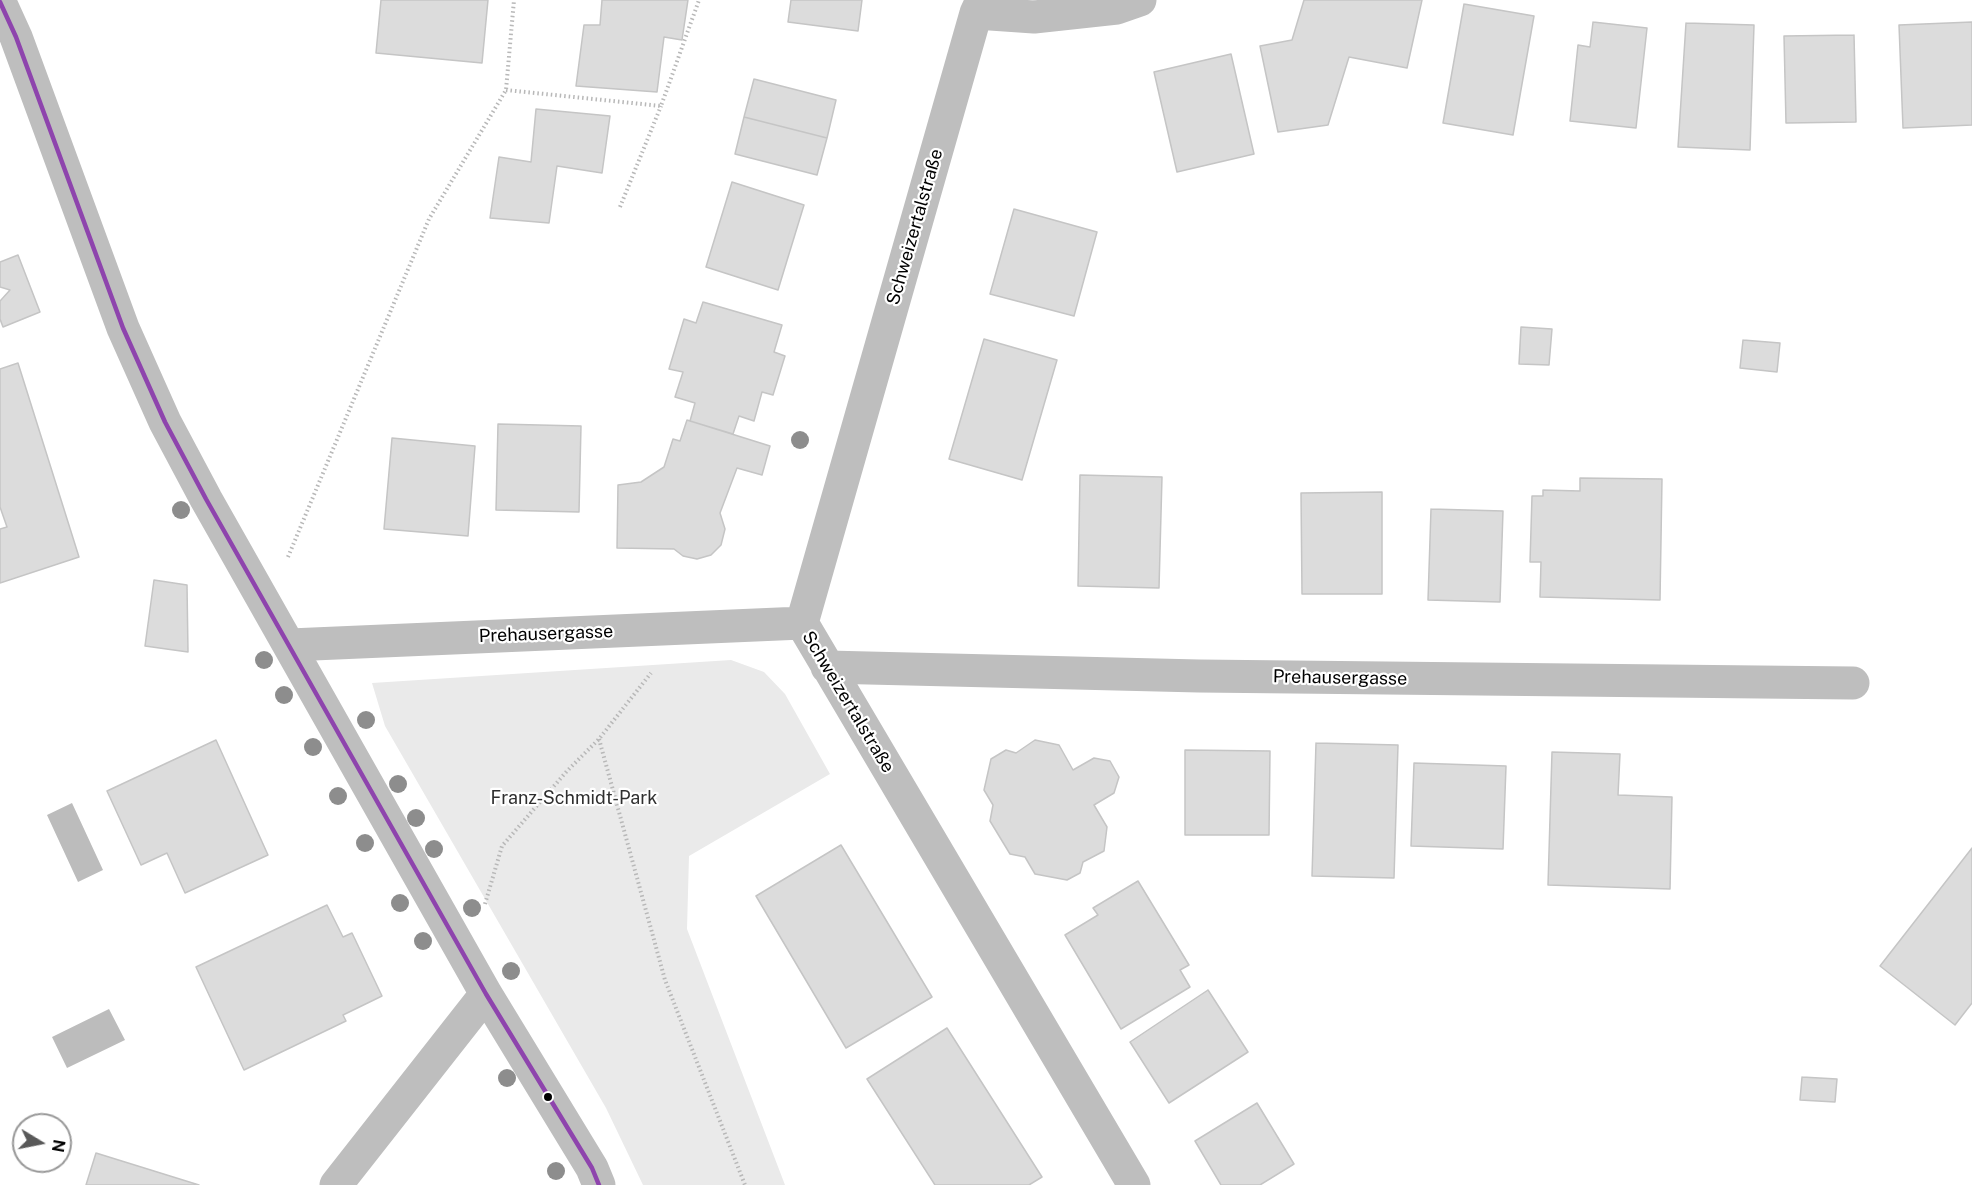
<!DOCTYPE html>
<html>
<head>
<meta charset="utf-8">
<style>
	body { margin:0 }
	#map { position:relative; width:1972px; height:1185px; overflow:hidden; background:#fff; font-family:"Public Sans",sans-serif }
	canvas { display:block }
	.north { position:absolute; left:12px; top:1113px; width:60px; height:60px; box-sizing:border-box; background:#fff; border:2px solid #999; border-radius:50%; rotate:100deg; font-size:16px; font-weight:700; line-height:24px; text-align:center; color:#000 }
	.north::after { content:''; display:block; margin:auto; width:21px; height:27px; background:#595959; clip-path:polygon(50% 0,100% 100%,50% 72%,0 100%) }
</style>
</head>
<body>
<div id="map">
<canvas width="1972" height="1185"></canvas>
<div class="north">N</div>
</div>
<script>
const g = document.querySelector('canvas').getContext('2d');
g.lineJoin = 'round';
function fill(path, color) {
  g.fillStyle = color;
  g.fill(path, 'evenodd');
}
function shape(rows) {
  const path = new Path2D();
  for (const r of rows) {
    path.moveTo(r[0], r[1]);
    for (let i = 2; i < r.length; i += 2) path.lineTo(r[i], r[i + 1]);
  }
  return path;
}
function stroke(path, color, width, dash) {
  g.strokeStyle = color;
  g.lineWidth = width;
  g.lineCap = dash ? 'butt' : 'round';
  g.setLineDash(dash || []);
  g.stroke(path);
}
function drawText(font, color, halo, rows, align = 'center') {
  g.font = font + ' "Public Sans",sans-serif';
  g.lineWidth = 4.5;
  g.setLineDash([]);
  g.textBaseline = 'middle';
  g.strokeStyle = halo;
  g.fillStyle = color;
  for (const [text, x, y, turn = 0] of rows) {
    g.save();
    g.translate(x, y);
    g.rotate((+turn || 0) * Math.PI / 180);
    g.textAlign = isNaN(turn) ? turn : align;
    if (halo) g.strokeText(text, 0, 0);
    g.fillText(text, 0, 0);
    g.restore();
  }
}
const green = shape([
	[731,660,764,672,785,694,830,774,689,856,687,929,785,1185,643,1185,606,1108,385,726,372,683]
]);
const water = shape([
	[72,803,103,870,78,882,47,815],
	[109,1009,125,1040,67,1068,52,1037]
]);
const building = shape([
	[381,0,488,0,482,63,376,53,381,0],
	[602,0,688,0,682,40,664,37,657,92,576,86,584,25,600,25,602,0],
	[791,0,862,0,858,31,788,22,791,0],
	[1304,0,1422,0,1407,68,1349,57,1328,125,1278,132,1260,46,1292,40,1304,0],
	[1464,4,1534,16,1513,135,1443,123,1464,4],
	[1593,22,1647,28,1636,128,1570,121,1578,45,1590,47,1593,22],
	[1972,22,1972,125,1903,128,1899,25,1972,22],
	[1686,23,1754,25,1750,150,1678,147,1686,23],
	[1854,35,1856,122,1786,123,1784,36,1854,35],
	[1231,54,1254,154,1177,172,1154,72,1231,54],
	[754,79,836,100,827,138,744,117,754,79],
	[536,109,610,116,602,173,557,166,549,223,490,218,499,157,531,162,536,109],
	[744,117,827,138,817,175,735,154,744,117],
	[732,182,804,205,778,290,706,267,732,182],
	[1014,209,1097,232,1074,316,990,294,1014,209],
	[18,255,40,312,3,327,0,319,0,301,10,290,0,287,0,262,18,255],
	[703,302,782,325,774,352,785,356,773,395,762,392,754,421,739,416,733,434,690,421,695,403,675,397,683,372,669,369,684,319,696,323,703,302],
	[1521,327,1552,329,1549,365,1519,364,1521,327],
	[984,339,1057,360,1022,480,949,459,984,339],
	[1743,340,1780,343,1777,372,1740,368,1743,340],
	[18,363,79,557,0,583,0,529,7,527,0,507,0,369,18,363],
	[687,420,770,446,762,475,737,468,720,513,725,529,721,545,711,555,697,559,683,556,674,549,617,548,618,485,641,482,664,467,673,439,680,441,687,420],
	[498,424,581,426,579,512,496,510,498,424],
	[392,438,475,446,468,536,384,529,392,438],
	[1080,475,1162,477,1159,588,1078,586,1080,475],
	[1580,478,1662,479,1660,600,1540,597,1541,562,1530,562,1532,496,1543,496,1543,490,1580,491,1580,478],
	[1382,492,1382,594,1302,594,1301,493,1382,492],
	[1431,509,1503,511,1500,602,1428,600,1431,509],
	[154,580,187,585,188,652,145,646,154,580],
	[216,740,268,855,185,893,167,853,141,865,107,791,216,740],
	[1035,740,1059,745,1073,770,1094,758,1110,761,1119,777,1114,793,1094,805,1107,827,1104,851,1083,862,1080,873,1067,880,1035,874,1025,857,1010,854,990,821,993,805,984,790,991,759,1006,750,1016,753,1035,740],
	[1316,743,1398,745,1394,878,1312,876,1316,743],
	[1185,750,1270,751,1269,835,1185,835,1185,750],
	[1552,752,1620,754,1618,795,1672,797,1670,889,1548,885,1552,752],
	[1414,763,1506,766,1503,849,1411,846,1414,763],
	[841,845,932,997,846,1048,756,896,841,845],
	[1972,848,1972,1003,1955,1025,1880,966,1972,848],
	[1138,881,1189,965,1180,970,1190,987,1121,1029,1065,935,1098,915,1093,908,1138,881],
	[327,905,343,937,352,933,382,996,343,1015,346,1021,244,1070,196,967,327,905],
	[1208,990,1248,1052,1169,1103,1130,1042,1208,990],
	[947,1028,1042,1177,1029,1185,935,1185,867,1079,947,1028],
	[1802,1077,1837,1079,1835,1102,1800,1100,1802,1077],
	[1257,1103,1294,1164,1260,1185,1221,1185,1195,1141,1257,1103],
	[96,1153,199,1185,86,1185,96,1153]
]);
const path = shape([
	[506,90,661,106,699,0],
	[620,207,661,106],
	[288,557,429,219,506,90,514,0],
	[599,739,665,980,745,1185],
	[485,904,502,846,567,771,599,739,651,673]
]);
const minor = shape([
	[982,0,976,13,802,623,1134,1185],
	[0,2,16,37,123,328,165,422,206,499,486,994,592,1168,599,1185],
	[976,13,1034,17,1117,8,1140,0],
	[290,645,802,623],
	[827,667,1199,676,1853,683],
	[336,1185,486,994]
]);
const bus1 = shape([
	[0,2,16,37,123,328,165,422,206,499,486,994,592,1168,599,1185]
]);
const trees = [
	[800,440],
	[181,510],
	[264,660],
	[284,695],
	[366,720],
	[313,747],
	[398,784],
	[338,796],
	[416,818],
	[365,843],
	[434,849],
	[400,903],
	[472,908],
	[423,941],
	[511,971],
	[507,1078],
	[556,1171]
];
const markers = [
	[548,1097,5,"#000"]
];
const streetNames = [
	["Schweizertalstraße",915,227,-74],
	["Prehausergasse",546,634,-2],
	["Prehausergasse",1340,678,1],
	["Schweizertalstraße",848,702,59]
];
const parkNames = [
	["Franz-Schmidt-Park",574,798]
];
fill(green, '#eaeaea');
fill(water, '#bcbcbc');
fill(building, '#dcdcdc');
stroke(building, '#c5c5c5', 1.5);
stroke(path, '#b8b8b8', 4, [1.5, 3]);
stroke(minor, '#bebebe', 33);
stroke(bus1, '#8e44ad', 4.5);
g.fillStyle = '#8d8d8d';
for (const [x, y] of trees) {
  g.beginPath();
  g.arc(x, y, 9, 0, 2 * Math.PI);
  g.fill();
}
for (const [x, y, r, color] of markers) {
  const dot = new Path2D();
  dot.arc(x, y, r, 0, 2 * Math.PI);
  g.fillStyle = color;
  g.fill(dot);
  stroke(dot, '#fff', 2);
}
drawText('18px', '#000', '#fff', streetNames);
drawText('18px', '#2f2f2f', '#fff', parkNames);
</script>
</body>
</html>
